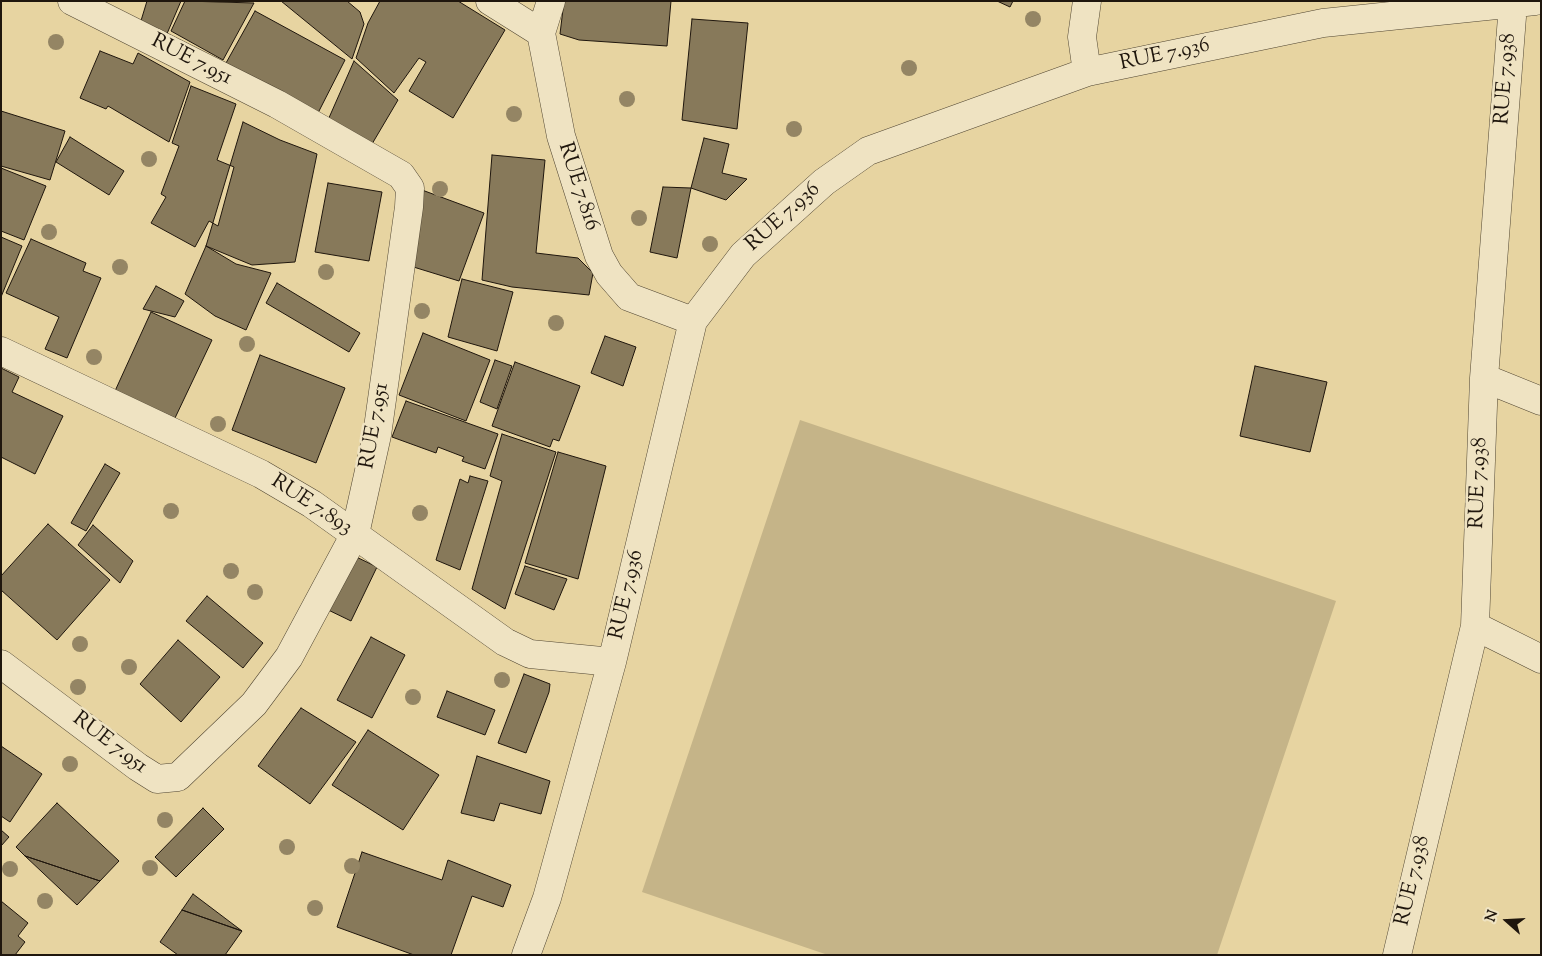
<!DOCTYPE html>
<html>
<head>
<meta charset="utf-8">
<style>
	body { margin:0 }
	#map { position:relative; width:1542px; height:956px; overflow:hidden; background:#e7d4a1; font-family:"Sorts Mill Goudy",serif }
	canvas { display:block }
	.frame { position:absolute; inset:0; border:2px solid #1f160d; pointer-events:none }
	.north { position:absolute; left:1482px; top:896px; width:50px; height:50px; -webkit-text-stroke:4px #efe3c2; paint-order:stroke; rotate:289deg; font-size:14px; font-weight:700; line-height:20px; text-align:center; color:#1f160d }
	.north::after { content:''; display:block; margin:auto; width:18px; height:22px; background:#1f160d; clip-path:polygon(50% 0,100% 100%,50% 72%,0 100%) }
</style>
</head>
<body>
<div id="map">
<canvas width="1542" height="956"></canvas>
<div class="frame"></div>
<div class="north">N</div>
</div>
<script>
const g = document.querySelector('canvas').getContext('2d');
g.lineJoin = 'round';
function fill(path, color) {
  g.fillStyle = color;
  g.fill(path, 'evenodd');
}
function shape(rows) {
  const path = new Path2D();
  for (const r of rows) {
    path.moveTo(r[0], r[1]);
    for (let i = 2; i < r.length; i += 2) path.lineTo(r[i], r[i + 1]);
  }
  return path;
}
function stroke(path, color, width, dash) {
  g.strokeStyle = color;
  g.lineWidth = width;
  g.lineCap = dash ? 'butt' : 'round';
  g.setLineDash(dash || []);
  g.stroke(path);
}
function drawText(font, color, halo, rows, align = 'center') {
  g.font = font + ' "Sorts Mill Goudy",serif';
  g.lineWidth = 5;
  g.setLineDash([]);
  g.textBaseline = 'middle';
  g.strokeStyle = halo;
  g.fillStyle = color;
  for (const [text, x, y, turn = 0] of rows) {
    g.save();
    g.translate(x, y);
    g.rotate((+turn || 0) * Math.PI / 180);
    g.textAlign = isNaN(turn) ? turn : align;
    if (halo) g.strokeText(text, 0, 0);
    g.fillText(text, 0, 0);
    g.restore();
  }
}
const green = shape([
	[800,420,1336,601,1217,955,828,955,642,892]
]);
const building = shape([
	[147,1,181,1,166,36,140,24,147,1],
	[185,1,254,3,223,60,171,31,185,1],
	[281,1,347,1,360,12,364,24,352,59,281,1],
	[380,1,458,1,505,30,453,118,409,91,426,62,419,58,394,93,356,58,368,23,380,1],
	[564,1,671,1,667,46,579,40,560,34,564,1],
	[997,1,1013,1,1010,7,997,1],
	[255,11,345,60,318,113,226,63,255,11],
	[692,19,748,23,737,129,682,120,692,19],
	[100,51,133,64,138,53,190,82,169,142,108,106,106,109,80,98,100,51],
	[354,61,398,100,372,144,328,120,354,61],
	[191,86,236,104,217,160,234,167,218,226,209,221,195,247,151,223,166,197,161,194,179,146,172,143,191,86],
	[1,111,65,131,50,180,1,166,1,111],
	[243,122,280,140,317,154,295,262,252,265,206,246,243,122],
	[70,137,124,171,109,195,56,162,70,137],
	[704,138,729,144,722,173,747,179,726,200,691,188,704,138],
	[492,155,545,160,536,253,578,258,593,273,589,295,512,287,482,280,492,155],
	[1,168,46,186,24,240,1,231,1,168],
	[328,183,382,192,369,261,315,252,328,183],
	[663,187,691,188,677,258,650,252,663,187],
	[422,190,484,213,459,281,407,265,422,190],
	[1,237,22,246,1,297,1,237],
	[31,239,86,263,83,271,101,278,67,358,45,349,59,317,6,293,31,239],
	[206,246,236,264,271,273,246,330,215,316,185,294,206,246],
	[462,279,513,292,497,351,448,337,462,279],
	[277,283,360,333,349,352,266,303,277,283],
	[156,286,184,301,175,317,143,309,156,286],
	[151,312,212,340,175,418,115,391,151,312],
	[423,333,490,360,466,421,399,395,423,333],
	[605,336,636,347,623,386,591,373,605,336],
	[260,355,345,388,316,463,232,430,260,355],
	[495,360,512,366,497,409,480,402,495,360],
	[515,362,580,386,559,441,553,439,550,447,492,426,515,362],
	[1255,366,1327,382,1310,452,1240,436,1255,366],
	[1,368,19,377,12,392,63,416,35,474,1,457,1,368],
	[406,401,498,434,485,469,462,461,464,457,438,447,436,453,392,437,406,401],
	[502,434,556,452,505,609,472,589,502,481,490,476,502,434],
	[558,452,606,466,578,579,525,563,558,452],
	[105,464,120,473,86,531,71,523,105,464],
	[470,476,488,481,460,570,436,560,460,479,468,483,470,476],
	[48,524,110,580,57,640,1,590,1,576,48,524],
	[93,525,133,561,120,583,78,545,93,525],
	[346,552,377,567,351,621,320,606,346,552],
	[525,566,567,579,554,610,515,594,525,566],
	[207,596,263,643,243,668,186,621,207,596],
	[371,637,405,655,372,718,337,700,371,637],
	[178,640,220,677,181,722,140,684,178,640],
	[524,674,550,684,549,692,526,753,498,743,524,674],
	[447,691,495,710,485,735,437,717,447,691],
	[301,708,356,742,310,804,258,766,301,708],
	[368,730,439,775,403,830,332,785,368,730],
	[1,746,42,774,10,822,1,816,1,746],
	[477,756,550,781,541,814,500,803,494,821,461,813,477,756],
	[57,803,119,861,100,881,25,856,16,847,57,803],
	[203,808,224,829,176,877,155,857,203,808],
	[1,830,9,837,1,846,1,830],
	[362,852,442,880,448,860,511,885,503,907,472,896,451,955,414,955,337,927,362,852],
	[25,856,100,881,77,905,25,856],
	[193,894,242,931,182,910,193,894],
	[1,901,28,923,18,936,25,942,15,955,1,955,1,901],
	[182,910,242,931,225,955,178,955,160,942,182,910]
]);
const minor = shape([
	[490,1,541,33],
	[551,1,541,33,561,136,599,256,609,274,629,297,693,321],
	[1087,72,1082,37,1087,1],
	[1,351,261,474,312,504,505,642,530,654,612,662],
	[1484,378,1541,401],
	[1475,626,1541,659],
	[1,664,138,767,157,779,178,777,254,704,289,657,355,534,377,435,409,207,410,188,401,175,277,104,72,1],
	[526,955,547,898,612,662,693,321,743,255,824,182,868,151,1087,72,1323,23,1535,1],
	[1397,955,1475,626,1484,378,1513,4]
]);
const trees = [
	[1033,19],
	[56,42],
	[909,68],
	[627,99],
	[514,114],
	[794,129],
	[149,159],
	[440,189],
	[639,218],
	[49,232],
	[710,244],
	[120,267],
	[326,272],
	[422,311],
	[556,323],
	[247,344],
	[94,357],
	[218,424],
	[171,511],
	[420,513],
	[231,571],
	[255,592],
	[80,644],
	[129,667],
	[502,680],
	[78,687],
	[413,697],
	[70,764],
	[165,820],
	[287,847],
	[352,866],
	[150,868],
	[10,869],
	[45,901],
	[315,908]
];
const streetNames = [
	["RUE 7.936",1165,56,-12],
	["RUE 7.951",191,61,27],
	["RUE 7.938",1507,79,-86],
	["RUE 7.816",577,187,72],
	["RUE 7.936",784,218,-42],
	["RUE 7.951",376,426,-80],
	["RUE 7.938",1480,483,-88],
	["RUE 7.893",311,506,33],
	["RUE 7.936",628,595,-77],
	["RUE 7.951",109,744,37],
	["RUE 7.938",1414,881,-77]
];
fill(green, '#c5b488');
fill(building, '#87795a');
stroke(building, '#1f160d', 1);
stroke(minor, '#514632', 29);
stroke(minor, '#efe3c2', 28);
g.fillStyle = '#948564';
for (const [x, y] of trees) {
  g.beginPath();
  g.arc(x, y, 8, 0, 2 * Math.PI);
  g.fill();
}
drawText('21px', '#1f160d', '#efe3c2', streetNames);
</script>
</body>
</html>
